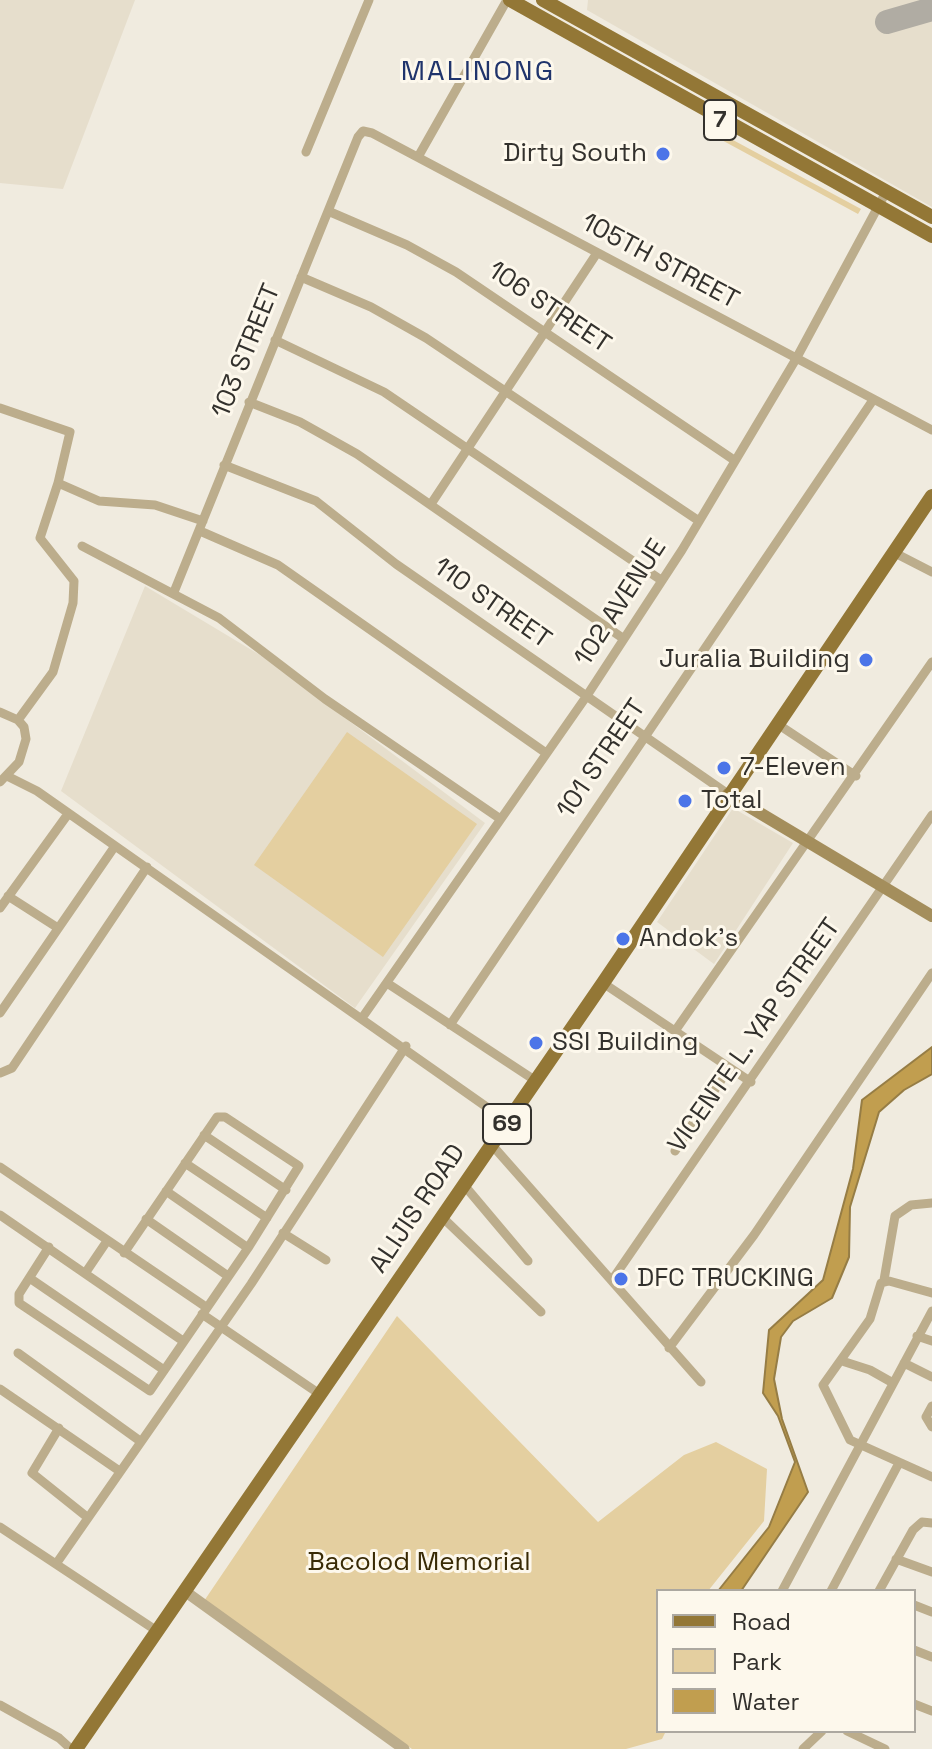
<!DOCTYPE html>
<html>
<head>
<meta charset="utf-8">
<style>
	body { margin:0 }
	#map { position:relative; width:932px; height:1749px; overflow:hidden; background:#f0ebdf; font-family:"Space Grotesk",sans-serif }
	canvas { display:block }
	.legend { position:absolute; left:656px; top:1589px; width:260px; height:144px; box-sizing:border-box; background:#fdf8ec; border:2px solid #aca8a0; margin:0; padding:10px 14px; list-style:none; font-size:24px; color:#33312d }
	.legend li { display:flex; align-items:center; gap:16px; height:40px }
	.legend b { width:40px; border:2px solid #aca8a0 }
</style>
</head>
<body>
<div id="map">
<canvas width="932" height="1749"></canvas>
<ul class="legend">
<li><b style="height:10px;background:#937736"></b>Road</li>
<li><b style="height:22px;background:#e4cfa0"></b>Park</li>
<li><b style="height:22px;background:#c19e4f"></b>Water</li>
</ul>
</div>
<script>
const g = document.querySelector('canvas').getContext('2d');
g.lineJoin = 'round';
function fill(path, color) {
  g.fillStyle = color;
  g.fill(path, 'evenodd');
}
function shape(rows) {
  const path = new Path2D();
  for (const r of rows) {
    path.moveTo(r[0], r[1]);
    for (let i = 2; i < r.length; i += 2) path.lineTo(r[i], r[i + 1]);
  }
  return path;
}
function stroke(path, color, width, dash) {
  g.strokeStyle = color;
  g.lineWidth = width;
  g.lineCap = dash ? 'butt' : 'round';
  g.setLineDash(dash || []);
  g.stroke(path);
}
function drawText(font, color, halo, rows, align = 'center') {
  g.font = font + ' "Space Grotesk",sans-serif';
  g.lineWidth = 6;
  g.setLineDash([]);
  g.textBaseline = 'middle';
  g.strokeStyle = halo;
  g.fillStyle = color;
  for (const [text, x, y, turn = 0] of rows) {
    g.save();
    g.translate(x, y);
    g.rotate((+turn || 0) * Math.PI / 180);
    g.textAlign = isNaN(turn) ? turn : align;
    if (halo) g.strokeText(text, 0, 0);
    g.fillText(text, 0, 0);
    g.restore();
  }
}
const built = shape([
	[0,0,135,0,63,189,0,183],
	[588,0,932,0,932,207,587,10],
	[145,586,265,658,485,823,355,1008,61,791],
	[733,808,793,843,714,964,657,922]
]);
const green = shape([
	[720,133,861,209,858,214,718,138],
	[347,732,477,824,383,957,254,865],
	[397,1316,598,1522,684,1455,716,1442,767,1469,764,1521,708,1591,658,1591,658,1731,666,1731,662,1739,626,1749,412,1749,204,1601]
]);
const water = shape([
	[932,1047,932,1074,904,1090,879,1112,850,1207,849,1257,832,1298,793,1321,781,1337,774,1379,782,1419,808,1492,741,1591,718,1591,769,1527,795,1462,778,1416,763,1393,769,1330,823,1280,853,1169,862,1100,932,1047]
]);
const taxiway = shape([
	[887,22,932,9]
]);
const minor = shape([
	[306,152,369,0],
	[418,157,507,0],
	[328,211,407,245,456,272,734,460],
	[301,277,371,307,426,338,699,521],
	[275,340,384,392,661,580],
	[249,402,300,422,357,454,624,639],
	[0,408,70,432,58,483,99,501,155,505,203,521],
	[224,465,316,501,396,564,728,794],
	[431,504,597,253],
	[200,531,278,565,546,753],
	[82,546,219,618,325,699,499,818],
	[893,552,932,572],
	[174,592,358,137,363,131,372,133,932,430],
	[0,712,18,720,24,727,26,739,19,762,0,782],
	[18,720,53,672,73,603,74,581,40,538,58,483],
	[779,725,856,776],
	[7,776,37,791,508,1122],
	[8,896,58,928],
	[0,908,68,814],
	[387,983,536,1081],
	[603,983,751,1082],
	[0,1013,115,846],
	[362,1018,586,697,682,550,796,359,886,192],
	[450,1025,873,400],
	[675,1031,932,662],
	[0,1073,12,1068,147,867],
	[204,1135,286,1190],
	[492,1145,701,1382],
	[675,1151,729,1068],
	[185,1163,267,1218],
	[0,1167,206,1307],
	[464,1185,528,1261],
	[166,1191,248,1248],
	[0,1215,183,1341],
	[442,1217,541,1312],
	[146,1219,228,1276],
	[283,1233,326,1260],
	[49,1247,19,1294,19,1303,150,1391,248,1248,299,1166,225,1117,217,1117,124,1253],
	[86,1272,107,1241],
	[31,1279,164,1370],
	[612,1280,932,815],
	[884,1280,895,1216,911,1205,932,1203],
	[932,1293,889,1281,881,1283,870,1319,823,1385,850,1440,932,1477],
	[202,1314,321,1395],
	[917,1336,932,1341],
	[669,1348,754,1235,932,973],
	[18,1353,140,1441],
	[842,1361,870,1370,893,1383],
	[904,1363,932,1377],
	[0,1389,118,1470],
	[932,1406,926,1417,932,1427],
	[59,1428,32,1473,87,1517],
	[0,1527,157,1631],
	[896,1559,932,1572],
	[56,1564,251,1284,406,1046],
	[782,1591,932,1311],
	[831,1591,899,1463],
	[879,1591,913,1530,922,1522,932,1523],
	[914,1605,932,1612],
	[914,1650,932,1657],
	[914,1704,932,1711],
	[0,1705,59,1738,71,1749],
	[847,1731,885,1749],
	[803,1749,822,1731]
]);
const tertiary = shape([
	[186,1592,404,1749]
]);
const secondary = shape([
	[728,794,932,916]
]);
const primary = shape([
	[510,0,932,236],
	[543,0,932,217],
	[76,1749,603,983,932,496]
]);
const markers = [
	[663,154,8,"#4c75e8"],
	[866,660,8,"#4c75e8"],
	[724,768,8,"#4c75e8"],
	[685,801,8,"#4c75e8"],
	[623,939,8,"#4c75e8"],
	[536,1043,8,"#4c75e8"],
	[621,1279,8,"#4c75e8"]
];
const shields = [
	[720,120,32],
	[507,1124,48]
];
const shieldNames = [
	["7",720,120],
	["69",507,1124]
];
const poiNames = [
	["Dirty South",647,154,"right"],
	["Juralia Building",850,660,"right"],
	["7-Eleven",740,768],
	["Total",701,801],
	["Andok's",639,939],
	["SSI Building",552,1043],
	["DFC TRUCKING",637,1279]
];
const streetNames = [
	["105TH STREET",660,262,28],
	["106 STREET",549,308,34],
	["103 STREET",247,351,-68],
	["102 AVENUE",621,603,-57],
	["110 STREET",492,604,35],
	["101 STREET",602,759,-56],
	["VICENTE L. YAP STREET",755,1036,-55],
	["ALIJIS ROAD",418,1209,-56]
];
const parkNames = [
	["Bacolod Memorial",419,1563]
];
const neighbourhoodNames = [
	["MALINONG",478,72]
];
fill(built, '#e6decc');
fill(green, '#e4cfa0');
fill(water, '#c19e4f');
stroke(water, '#967d45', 2);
stroke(taxiway, '#b0aca3', 24);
stroke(minor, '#bcad8c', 9);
stroke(tertiary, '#bcad8c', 11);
stroke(secondary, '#a48e5c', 12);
stroke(primary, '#937736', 14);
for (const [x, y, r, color] of markers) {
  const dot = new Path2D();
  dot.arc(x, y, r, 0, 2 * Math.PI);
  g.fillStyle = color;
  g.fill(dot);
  stroke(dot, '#fdf8ec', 3);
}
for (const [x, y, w] of shields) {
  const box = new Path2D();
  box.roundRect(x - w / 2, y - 20, w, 40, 6);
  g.fillStyle = '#fdf8ec';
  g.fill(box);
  stroke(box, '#33312d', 2);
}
drawText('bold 24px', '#33312d', null, shieldNames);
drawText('26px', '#33312d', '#fdf8ec', poiNames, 'left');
drawText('26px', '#33312d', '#fdf8ec', streetNames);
drawText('26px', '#382a05', '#fdf8ec', parkNames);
g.letterSpacing = '2px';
drawText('28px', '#20346c', '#fdf8ec', neighbourhoodNames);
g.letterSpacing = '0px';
</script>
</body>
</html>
